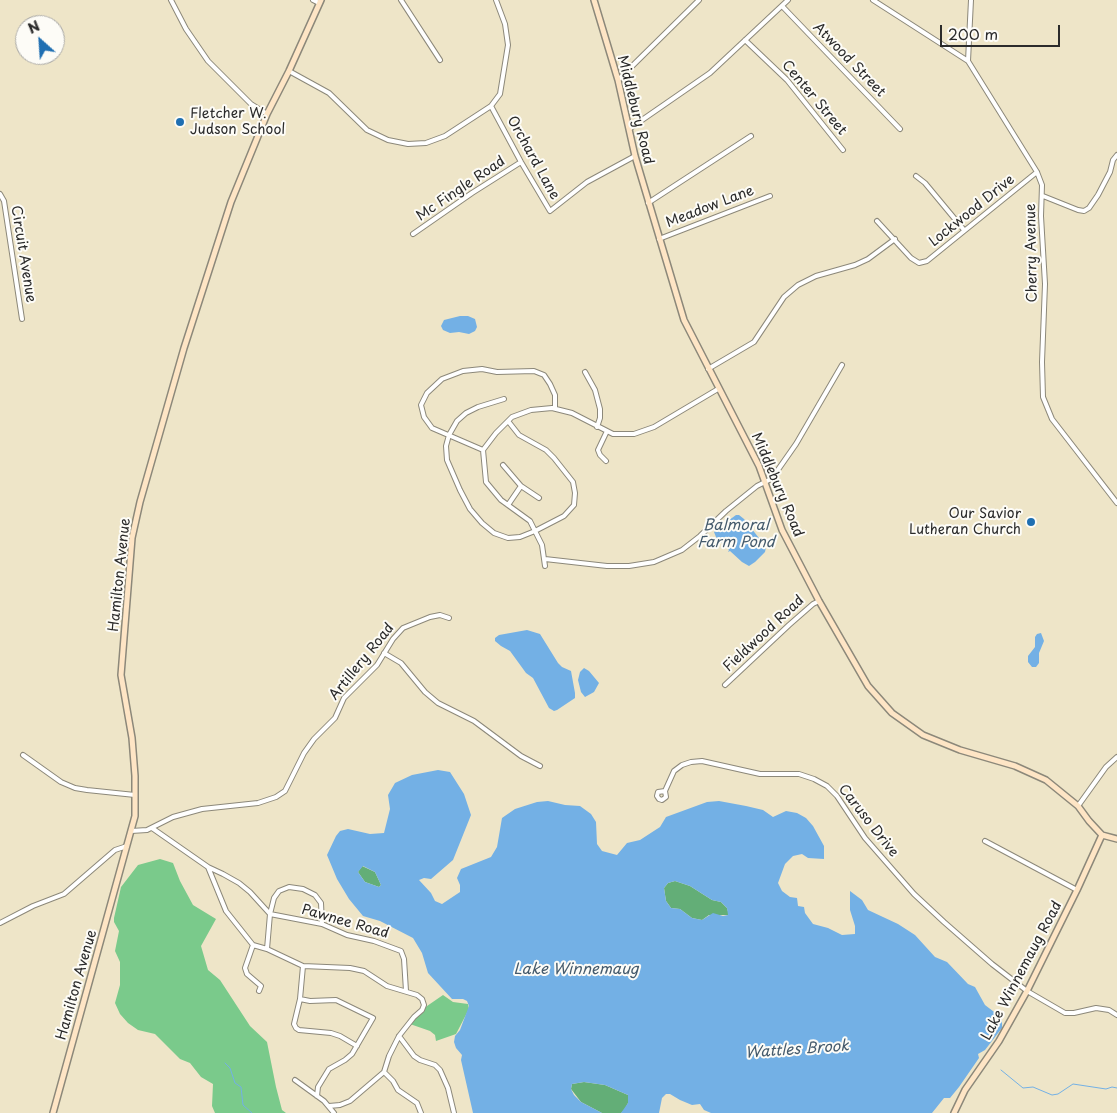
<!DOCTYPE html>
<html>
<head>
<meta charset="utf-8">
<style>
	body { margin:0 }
	#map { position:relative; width:1117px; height:1113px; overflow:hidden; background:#eee5c8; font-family:"Playpen Sans",sans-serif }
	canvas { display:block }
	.north { position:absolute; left:15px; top:15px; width:50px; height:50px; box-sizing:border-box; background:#fdfcf7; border:1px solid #a9a8a5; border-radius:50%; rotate:334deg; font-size:14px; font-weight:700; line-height:20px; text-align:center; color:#2b2b2b }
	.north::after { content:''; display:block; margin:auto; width:18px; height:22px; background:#1f6fb2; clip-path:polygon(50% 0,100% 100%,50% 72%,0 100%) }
	.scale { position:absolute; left:940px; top:25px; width:120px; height:22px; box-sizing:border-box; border:2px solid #2b2b2b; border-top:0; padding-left:6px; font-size:15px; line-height:18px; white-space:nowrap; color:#2b2b2b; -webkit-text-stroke:4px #fdfcf7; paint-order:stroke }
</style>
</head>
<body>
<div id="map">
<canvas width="1117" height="1113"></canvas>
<div class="north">N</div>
<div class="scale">200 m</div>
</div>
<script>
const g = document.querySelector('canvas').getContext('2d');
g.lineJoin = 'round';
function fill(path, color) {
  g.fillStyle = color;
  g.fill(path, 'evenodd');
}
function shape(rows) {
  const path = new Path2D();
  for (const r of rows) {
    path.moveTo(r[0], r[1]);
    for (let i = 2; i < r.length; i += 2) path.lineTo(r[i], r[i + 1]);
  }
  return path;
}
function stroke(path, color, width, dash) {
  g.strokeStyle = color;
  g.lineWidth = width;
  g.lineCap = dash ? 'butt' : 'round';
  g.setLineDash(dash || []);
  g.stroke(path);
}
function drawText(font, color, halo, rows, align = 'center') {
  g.font = font + ' "Playpen Sans",sans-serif';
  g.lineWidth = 4;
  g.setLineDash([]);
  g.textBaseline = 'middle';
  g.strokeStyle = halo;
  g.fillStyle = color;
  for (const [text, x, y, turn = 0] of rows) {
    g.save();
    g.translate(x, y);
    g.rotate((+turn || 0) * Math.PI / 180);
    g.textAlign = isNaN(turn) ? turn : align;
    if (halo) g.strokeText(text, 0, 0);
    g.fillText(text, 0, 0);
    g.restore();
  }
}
const green = shape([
	[160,859,173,863,180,881,193,905,216,919,201,946,208,970,220,980,250,1026,267,1042,276,1087,282,1110,286,1113,215,1113,212,1106,213,1084,201,1077,190,1063,180,1059,155,1034,138,1030,128,1023,120,1014,115,1003,120,985,120,962,115,951,119,931,114,922,114,918,121,887,138,865],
	[443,995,453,1002,468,1004,469,1009,456,1034,436,1041,435,1035,430,1031,410,1024,414,1015]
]);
const forest = shape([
	[362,866,375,872,381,885,379,887,365,882,358,872],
	[675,881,690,886,712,900,721,902,727,908,729,915,709,915,702,920,692,918,680,909,671,908,666,901,664,888,668,883],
	[584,1082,605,1085,628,1095,628,1103,624,1111,621,1113,602,1113,581,1102,571,1089,572,1084]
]);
const water = shape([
	[460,316,468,316,475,319,477,327,475,331,469,334,459,332,450,333,443,330,441,326,444,320],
	[736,515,739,515,744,519,766,547,765,552,755,562,749,566,742,562,730,551,728,552,729,550,716,537,714,532,717,529],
	[527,630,540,634,558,663,562,667,571,671,575,693,575,698,557,710,554,711,549,708,533,678,526,673,510,651,501,646,495,641,495,638,499,635],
	[1041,633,1044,641,1039,653,1039,663,1036,667,1032,667,1028,662,1028,656,1035,647,1035,637,1037,634],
	[584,668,589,671,599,683,594,692,585,697,581,692,578,680,580,672],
	[438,770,450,772,464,794,471,815,453,860,431,879,424,878,419,880,431,893,435,901,442,904,460,892,460,885,457,878,461,869,491,857,497,847,502,818,515,809,537,802,548,801,565,805,580,806,591,814,596,822,597,844,602,851,617,855,627,843,640,840,660,827,666,817,707,802,719,801,746,806,763,810,773,817,786,811,797,813,806,818,813,826,824,846,824,859,808,858,802,854,793,856,785,864,778,883,782,891,790,897,797,898,798,906,804,907,805,913,813,924,828,928,842,935,855,934,855,926,850,910,850,891,862,900,868,910,898,924,915,935,935,957,947,962,968,984,975,987,985,1005,1002,1018,1002,1028,985,1050,978,1054,979,1058,959,1087,950,1098,944,1098,932,1113,711,1113,704,1110,700,1104,692,1105,680,1100,670,1094,666,1094,662,1098,659,1113,621,1113,628,1103,628,1095,605,1085,584,1082,572,1084,571,1089,574,1095,581,1102,602,1113,473,1113,461,1060,462,1055,456,1048,454,1042,455,1036,460,1030,469,1006,467,1001,463,999,452,999,428,973,422,953,413,938,380,921,363,916,349,899,337,879,327,855,336,836,340,831,348,829,370,834,384,833,390,809,388,795,395,783,412,775],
	[363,866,375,872,381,885,379,887,365,882,358,872],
	[675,881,690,886,712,900,721,902,727,908,728,915,723,916,713,913,702,920,692,918,680,909,671,908,666,901,664,888,668,883]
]);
const stream = shape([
	[225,1063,230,1068,235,1083,241,1087,243,1105,252,1113],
	[1001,1070,1023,1088,1033,1087,1052,1095,1058,1094,1073,1084,1106,1089,1112,1087,1117,1088]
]);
const street = shape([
	[171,0,186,29,208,61,251,104,267,114],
	[313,0,319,3],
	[401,0,440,60],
	[873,0,968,61],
	[971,0,968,61,1037,172,1042,185,1041,216,1045,284,1042,362,1043,397,1052,419,1117,503],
	[782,6,900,129],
	[745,40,787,80,843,150],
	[289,71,329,93,367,130,388,140,408,144,426,143,445,136,491,106,500,94,508,45,505,24,496,0],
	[618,80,699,0],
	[491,106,521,162,550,211,587,182,635,156],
	[629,129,710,73,788,0],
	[916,176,925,183,964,230],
	[0,194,4,201,22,319],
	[1043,196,1078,210,1084,211,1089,208,1098,195,1110,172,1113,160,1117,155],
	[648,203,751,136],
	[877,221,911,258,919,263,927,261,1037,172],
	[413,234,472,193,521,162],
	[659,239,770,196],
	[708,369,754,342,784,297,798,285,816,276,855,265,868,259,895,239],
	[585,372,595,390,600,409,600,418,597,427],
	[504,399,478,407,466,413,457,421,449,435,446,446,447,460,460,490,470,509,482,523,494,533,508,538,520,537,535,531,564,516,574,505,575,493,573,482,554,458,546,450,519,435,508,421],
	[483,450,432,428,424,417,421,405,427,393,442,379,463,371,482,369,497,372,534,371,544,375,550,384,555,395,555,408],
	[606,461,600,455,598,450,607,431],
	[503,465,521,486,539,498],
	[508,505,521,486],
	[545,559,607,566,629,566,654,562,682,550,700,536,726,511,757,486,771,479,775,474,796,444,842,365],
	[545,566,542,545,530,521,501,500,486,482,483,450,496,433,512,417,531,410,552,408,572,413,613,434,634,434,654,427,718,389],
	[384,653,401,663,425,692,438,703,474,721,521,756,540,766],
	[725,685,789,625,813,604,819,601],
	[23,755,61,782,75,788,87,790,135,795],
	[665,791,658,792,657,796,659,799,662,800,666,797,665,791,674,771,682,765,691,762,702,761,760,774,799,774,814,779,827,786,837,796,865,838,914,894,944,922,992,964,1027,991,1065,1013,1074,1013,1096,1008,1109,1010,1117,1015],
	[1078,806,1106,767,1117,757],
	[152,828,208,867,223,874,239,883,250,892,270,914,322,924,347,935,374,941,401,951,404,959,406,991],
	[131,831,147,830,173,817,202,809,258,803,276,797,285,791,304,753,314,739,335,718,344,698,377,665,393,639,403,628,430,617,440,615,449,618],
	[985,841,1077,890],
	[208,867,226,911,253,945,267,949,303,966,350,968,364,971,387,986,417,995,422,999,424,1005,422,1010,414,1017,399,1036,389,1056,384,1072,350,1101,340,1105,329,1106],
	[0,923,33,906,64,894,115,850,127,846],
	[253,945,245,968,247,974,261,986,259,991],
	[267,949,270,914,274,898,279,891,289,887,303,889,315,895,321,903,322,924],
	[303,966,300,999,294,1024,296,1028,299,1030,331,1033,340,1036,357,1046],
	[300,999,310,1001,336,1000,373,1018,352,1054,345,1060,329,1069,318,1087,317,1096],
	[399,1036,414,1056,420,1060,435,1065,440,1070,448,1088,454,1113],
	[384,1072,393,1081,398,1090,417,1103,421,1113],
	[295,1080,324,1101,334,1113]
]);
const secondary = shape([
	[594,0,618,80,635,156,684,320,759,466,782,530,819,601,868,686,892,713,923,735,960,750,1015,766,1046,780,1078,806,1089,821,1102,835,1117,839],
	[53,1113,135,816,135,776,132,738,121,675,132,538,140,502,184,348,231,202,267,114,289,71,321,0],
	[954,1113,965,1090,999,1041,1027,991,1077,890,1102,835]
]);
const markers = [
	[180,122,5,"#1f6fb2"],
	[1031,522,5,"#1f6fb2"]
];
const streetNames = [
	["Atwood Street",849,60,46],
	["Center Street",814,98,50],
	["Middlebury Road",635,110,76],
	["Orchard Lane",533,158,61],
	["Mc Fingle Road",461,189,-34],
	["Meadow Lane",710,207,-21],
	["Lockwood Drive",972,211,-39],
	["Cherry Avenue",1032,253,-91],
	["Circuit Avenue",23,254,81],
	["Middlebury Road",777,485,67],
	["Hamilton Avenue",120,575,-84],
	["Fieldwood Road",764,634,-43],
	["Artillery Road",362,662,-51],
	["Caruso Drive",868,821,52],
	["Pawnee Road",345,922,16],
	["Lake Winnemaug Road",1022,971,-62],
	["Hamilton Avenue",77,985,-74]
];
const poiNames = [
	["Fletcher W.",190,114],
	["Judson School",190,130],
	["Our Savior",1021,514,"right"],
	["Lutheran Church",1021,530,"right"]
];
const waterNames = [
	["Balmoral",736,526],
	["Farm Pond",736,543],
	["Lake Winnemaug",576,970],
	["Wattles Brook",797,1050,-4]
];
fill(green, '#7aca8b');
fill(forest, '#63ae77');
fill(water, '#73b0e5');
stroke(stream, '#73b0e5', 1);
stroke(street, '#8c887a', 6);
stroke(secondary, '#8c887a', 8);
stroke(street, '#fff', 4);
stroke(secondary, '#fee5c5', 5);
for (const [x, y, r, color] of markers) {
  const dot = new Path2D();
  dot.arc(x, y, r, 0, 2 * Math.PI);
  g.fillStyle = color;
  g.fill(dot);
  stroke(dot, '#fdfcf7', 2);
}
drawText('14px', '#2b2b2b', '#fdfcf7', streetNames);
drawText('14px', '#2b2b2b', '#fdfcf7', poiNames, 'left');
drawText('italic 15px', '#445a6c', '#fdfcf7', waterNames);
</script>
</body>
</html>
